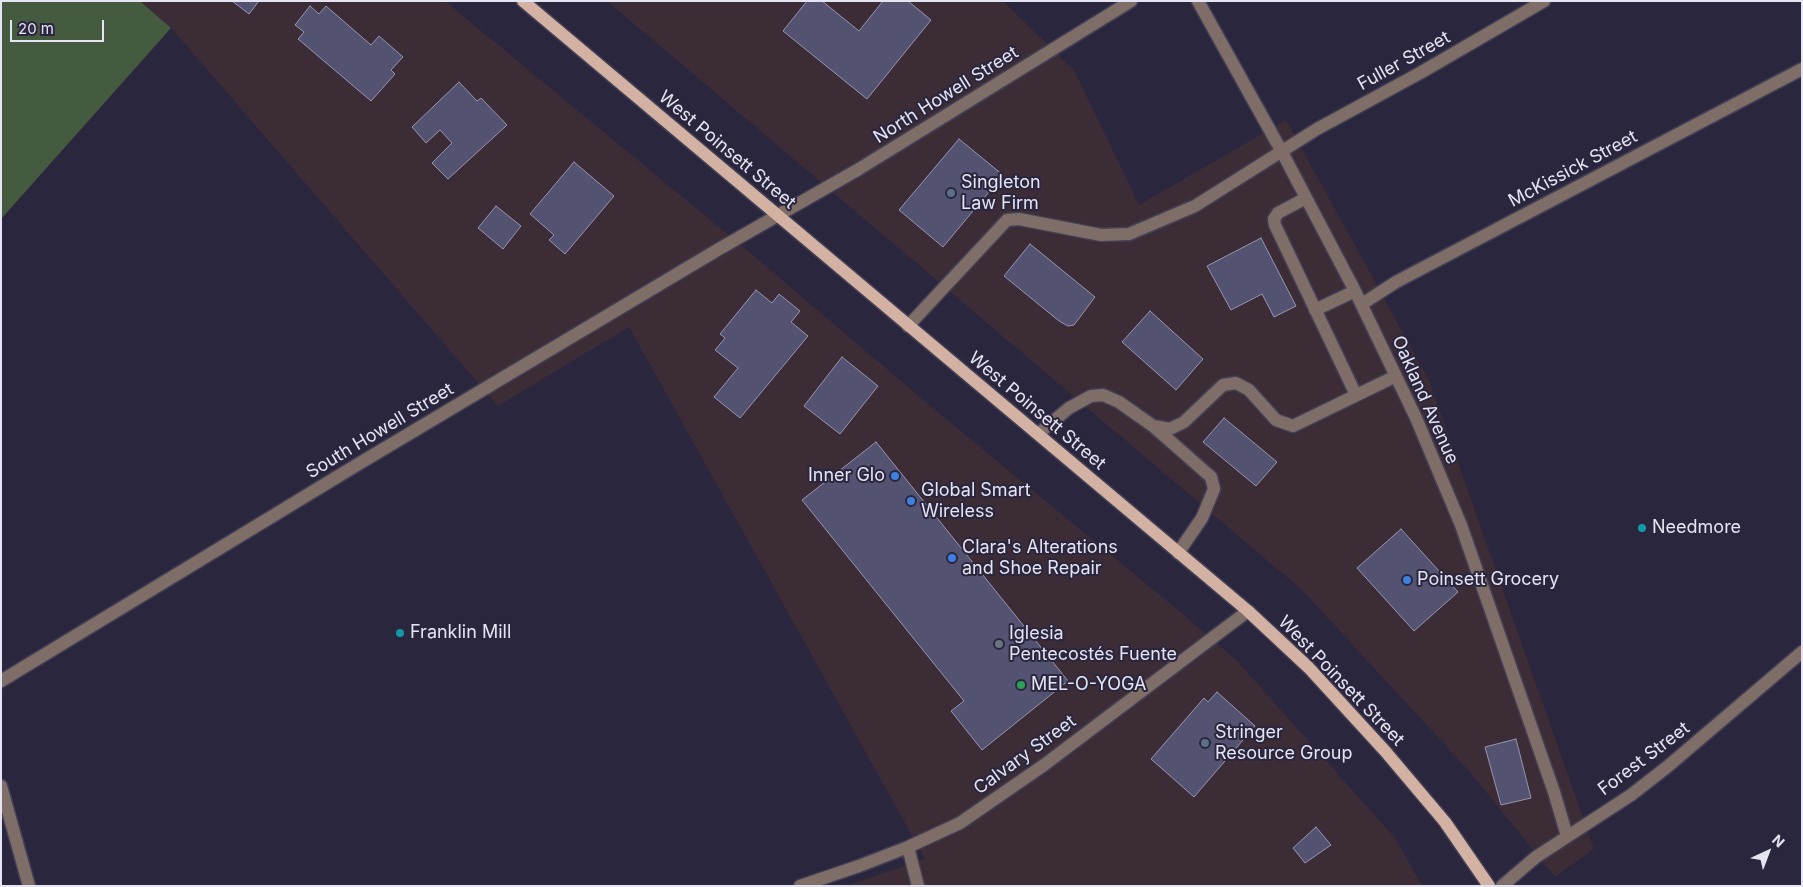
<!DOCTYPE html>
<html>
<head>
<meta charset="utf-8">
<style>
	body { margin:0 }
	#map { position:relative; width:1803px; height:887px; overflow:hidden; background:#2a263d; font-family:Inter,sans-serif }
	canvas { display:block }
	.frame { position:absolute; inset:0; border:2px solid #e5e4f3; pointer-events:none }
	.north { position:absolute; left:1743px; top:827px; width:50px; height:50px; -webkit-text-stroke:4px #2a263d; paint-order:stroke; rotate:43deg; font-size:14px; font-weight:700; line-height:20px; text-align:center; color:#e5e4f3 }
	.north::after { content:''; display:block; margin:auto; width:18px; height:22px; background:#e5e4f3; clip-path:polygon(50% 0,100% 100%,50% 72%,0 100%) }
	.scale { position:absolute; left:10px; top:20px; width:94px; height:22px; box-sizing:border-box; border:2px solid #e5e4f3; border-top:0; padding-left:6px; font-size:15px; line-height:18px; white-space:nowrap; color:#e5e4f3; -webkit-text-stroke:4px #2a263d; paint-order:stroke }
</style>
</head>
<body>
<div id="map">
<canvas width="1803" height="887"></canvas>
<div class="frame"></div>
<div class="north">N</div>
<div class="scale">20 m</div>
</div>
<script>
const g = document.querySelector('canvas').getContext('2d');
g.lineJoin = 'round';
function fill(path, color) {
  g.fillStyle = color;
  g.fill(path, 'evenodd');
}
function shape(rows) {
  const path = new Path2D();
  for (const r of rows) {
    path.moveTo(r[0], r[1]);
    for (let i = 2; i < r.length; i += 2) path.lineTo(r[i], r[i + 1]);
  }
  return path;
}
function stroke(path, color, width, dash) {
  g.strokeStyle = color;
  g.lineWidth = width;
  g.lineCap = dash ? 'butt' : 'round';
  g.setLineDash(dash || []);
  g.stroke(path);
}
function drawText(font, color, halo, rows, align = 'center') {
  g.font = font + ' Inter,sans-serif';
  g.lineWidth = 4;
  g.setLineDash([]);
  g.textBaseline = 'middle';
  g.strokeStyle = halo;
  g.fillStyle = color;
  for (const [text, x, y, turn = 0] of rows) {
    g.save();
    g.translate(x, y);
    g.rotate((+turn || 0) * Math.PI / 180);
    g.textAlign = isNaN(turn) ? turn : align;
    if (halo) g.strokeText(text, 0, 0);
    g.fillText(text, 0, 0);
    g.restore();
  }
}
const commercial = shape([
	[140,1,445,1,748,251,927,403,1190,620,1237,661,1396,839,1422,886,846,886,925,859,629,327,498,406,171,28],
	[607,1,1003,1,1074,70,1139,205,1286,120,1429,380,1594,849,1555,877,1469,771,1302,590]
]);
const forest = shape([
	[1,1,140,1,171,28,1,219]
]);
const building = shape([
	[232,1,259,1,249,14,232,1],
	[807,1,822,1,859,31,883,1,908,1,931,20,867,99,783,31,807,1],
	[310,6,319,14,326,6,371,45,379,36,403,57,391,70,395,74,371,101,298,39,304,32,295,25,310,6],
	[459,82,477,101,481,98,507,125,448,179,432,163,452,143,440,130,426,143,412,127,459,82],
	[959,139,1003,175,943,247,899,210,959,139],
	[574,162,614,196,565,254,549,240,554,235,530,214,574,162],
	[496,206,521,226,503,249,478,228,496,206],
	[1261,238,1296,306,1274,317,1262,294,1231,310,1207,266,1261,238],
	[1030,244,1095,297,1074,325,1068,326,1059,321,1004,276,1030,244],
	[756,290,772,303,779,294,800,311,791,322,808,336,740,418,714,397,738,368,715,350,725,338,720,334,756,290],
	[1150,311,1203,359,1176,390,1122,342,1150,311],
	[842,357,878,386,840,434,804,406,842,357],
	[1224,418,1277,462,1256,486,1203,442,1224,418],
	[876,442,1068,681,982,750,951,711,964,701,802,500,876,442],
	[1401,529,1458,592,1414,631,1357,568,1401,529],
	[1217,692,1255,726,1194,797,1151,759,1204,698,1208,702,1217,692],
	[1516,739,1531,798,1501,805,1485,747,1516,739],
	[1316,827,1331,845,1305,863,1293,848,1316,827]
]);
const minor = shape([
	[1198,1,1282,152,1355,291,1416,418,1461,525,1554,792,1567,836],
	[1306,198,1278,213,1274,219,1275,225,1356,395],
	[1362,304,1396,282,1802,69],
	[1315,310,1355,291],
	[908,326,1007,220,1019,219,1101,235,1129,234,1195,206,1317,129,1420,73,1544,1],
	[1153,426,1211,477,1214,489,1202,518,1178,553],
	[1038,434,1069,408,1091,396,1103,395,1119,402,1153,426,1170,429,1184,422,1223,385,1236,383,1249,390,1276,420,1293,426,1396,376],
	[1,681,360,463,719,249,859,169,1131,1],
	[1,786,29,886],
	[908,847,918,886],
	[800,886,859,866,908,847,960,823,1044,765,1248,611],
	[1502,886,1536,857,1631,795,1667,767,1802,652]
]);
const major = shape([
	[523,1,1248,611,1309,668,1385,751,1445,822,1489,886]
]);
const markers = [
	[951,193,5,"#5c6f8a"],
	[895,476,5,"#3f7fe0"],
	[911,501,5,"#3f7fe0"],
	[1642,528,5,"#0f9aa8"],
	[952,558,5,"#3f7fe0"],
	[1407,580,5,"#3f7fe0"],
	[400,633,5,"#0f9aa8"],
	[999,644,5,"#6b7280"],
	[1021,685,5,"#2e9e5b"],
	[1205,743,5,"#5c6f8a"]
];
const streetNames = [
	["Fuller Street",1404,61,-29],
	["North Howell Street",946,95,-32],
	["West Poinsett Street",727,150,40],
	["McKissick Street",1573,169,-28],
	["Oakland Avenue",1425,400,66],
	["West Poinsett Street",1037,411,40],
	["South Howell Street",380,431,-31],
	["West Poinsett Street",1341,681,46],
	["Calvary Street",1025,755,-36],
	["Forest Street",1644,759,-37]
];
const poiNames = [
	["Singleton",961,183],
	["Law Firm",961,204],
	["Inner Glo",885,476,"right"],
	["Global Smart",921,491],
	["Wireless",921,512],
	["Needmore",1652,528],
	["Clara's Alterations",962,548],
	["and Shoe Repair",962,569],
	["Poinsett Grocery",1417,580],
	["Franklin Mill",410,633],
	["Iglesia",1009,634],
	["Pentecostés Fuente",1009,655],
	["MEL-O-YOGA",1031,685],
	["Stringer",1215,733],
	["Resource Group",1215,754]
];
fill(commercial, '#3c2c36');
fill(forest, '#445b40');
fill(building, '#535271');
stroke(building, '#9695b2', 1);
stroke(minor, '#444156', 15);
stroke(major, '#444156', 15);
stroke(minor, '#7e6e67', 12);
stroke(major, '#d3b2a4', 12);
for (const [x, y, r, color] of markers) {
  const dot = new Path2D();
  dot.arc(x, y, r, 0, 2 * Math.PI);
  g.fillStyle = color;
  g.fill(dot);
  stroke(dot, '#2a263d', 2);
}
drawText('18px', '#e5e4f3', '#2a263d', streetNames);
drawText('18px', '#e5e4f3', '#2a263d', poiNames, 'left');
</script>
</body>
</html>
